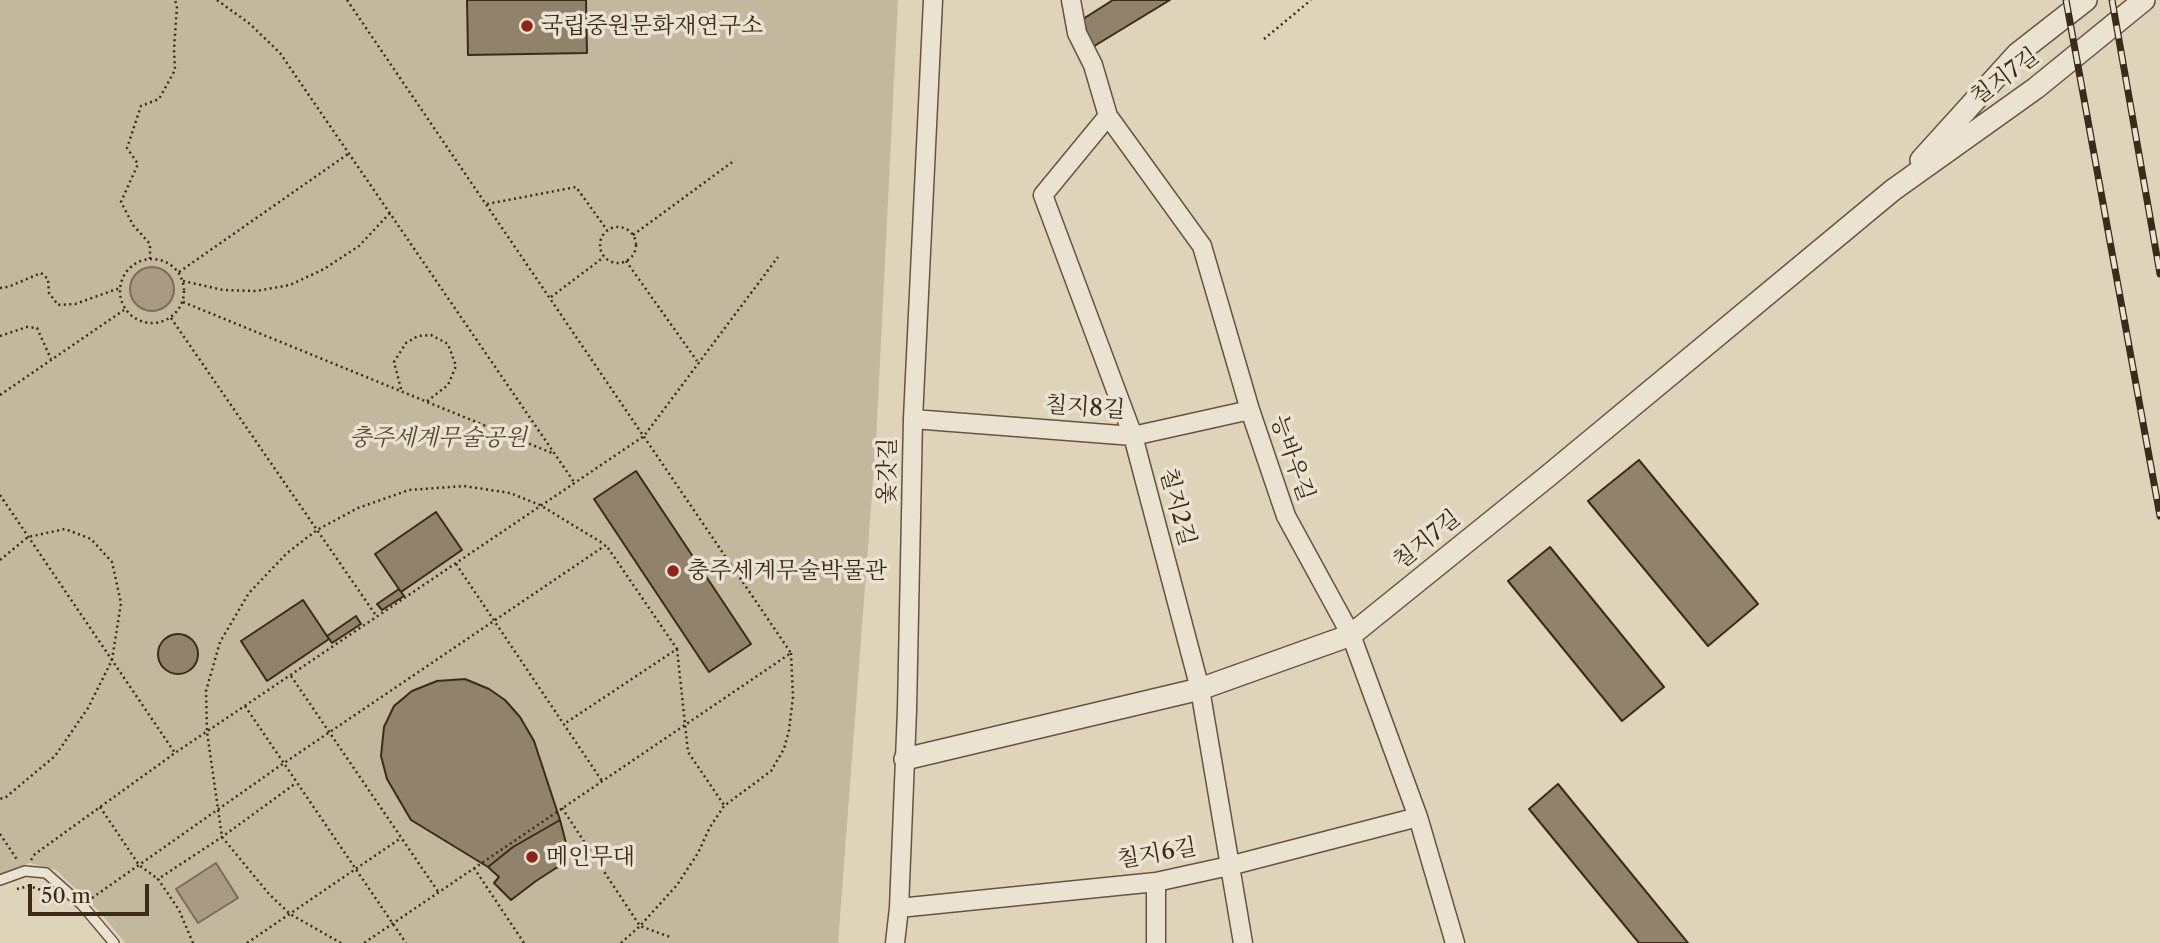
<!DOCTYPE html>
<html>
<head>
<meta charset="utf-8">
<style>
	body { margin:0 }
	#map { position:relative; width:2160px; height:943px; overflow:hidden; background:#dfd4ba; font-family:"Libre Caslon Text",serif }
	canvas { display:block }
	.scale { position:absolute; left:28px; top:884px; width:121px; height:32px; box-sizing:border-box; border:4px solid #3d2a18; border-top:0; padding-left:9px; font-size:21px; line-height:24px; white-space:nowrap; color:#3d2a18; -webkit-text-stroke:5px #eae3d2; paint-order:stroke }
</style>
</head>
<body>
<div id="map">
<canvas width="2160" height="943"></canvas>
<div class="scale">50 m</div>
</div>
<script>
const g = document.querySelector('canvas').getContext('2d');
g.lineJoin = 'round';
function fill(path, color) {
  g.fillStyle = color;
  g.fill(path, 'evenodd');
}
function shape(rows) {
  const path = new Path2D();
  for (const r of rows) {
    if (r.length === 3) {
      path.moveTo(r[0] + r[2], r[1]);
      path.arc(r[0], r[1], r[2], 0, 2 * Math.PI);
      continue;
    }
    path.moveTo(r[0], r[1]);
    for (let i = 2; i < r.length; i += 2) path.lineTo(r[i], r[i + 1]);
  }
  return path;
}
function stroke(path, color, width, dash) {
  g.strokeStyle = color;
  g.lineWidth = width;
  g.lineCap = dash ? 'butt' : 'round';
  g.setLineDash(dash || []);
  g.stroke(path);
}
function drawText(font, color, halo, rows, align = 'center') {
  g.font = font + ' "Libre Caslon Text","Noto Serif KR",serif';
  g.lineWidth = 7;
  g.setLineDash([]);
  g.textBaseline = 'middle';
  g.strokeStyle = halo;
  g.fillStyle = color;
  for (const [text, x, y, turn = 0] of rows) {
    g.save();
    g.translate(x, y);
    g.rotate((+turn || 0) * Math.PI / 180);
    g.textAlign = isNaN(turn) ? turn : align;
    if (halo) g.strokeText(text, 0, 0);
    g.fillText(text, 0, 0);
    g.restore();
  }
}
const green = shape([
	[0,0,898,0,876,441,838,943,125,943,100,912,56,870,30,863,0,874]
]);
const water = shape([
	[152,289,22],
	[216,863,238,898,198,923,176,889,216,863]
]);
const building = shape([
	[467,0,586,0,587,53,468,55,467,0],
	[1113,0,1170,0,1091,48,1083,19,1113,0],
	[1639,460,1758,604,1708,646,1588,501,1639,460],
	[636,471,751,644,709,672,594,499,636,471],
	[436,512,462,550,401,592,375,554,436,512],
	[1550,547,1664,687,1622,721,1508,581,1550,547],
	[399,589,404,596,382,610,377,604,399,589],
	[303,600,329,639,267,681,241,641,303,600],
	[356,616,361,624,332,643,327,636,356,616],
	[178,654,20],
	[465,679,489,689,505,700,520,717,534,741,560,820,513,847,488,867,411,820,387,779,381,756,384,727,394,706,412,691,437,681,465,679],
	[1558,784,1688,943,1639,943,1529,809,1558,784],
	[560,820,567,847,561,850,568,864,556,868,536,881,511,900,494,883,499,877,488,867,513,847,560,820]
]);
const path = shape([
	[217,0,250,24,280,53,574,482],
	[347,0,791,653,364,943],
	[1264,39,1311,0],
	[487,204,576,187,607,230],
	[618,245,18],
	[633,235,735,160],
	[152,291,32],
	[150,259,150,244,133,225,121,202,138,164,127,148,141,106,159,99,175,70,174,49,177,6,175,0],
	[626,261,697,361],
	[179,272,348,154],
	[183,281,223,290,256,291,290,285,324,269,359,246,390,213],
	[0,288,8,287,41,273,48,279,49,293,58,305,75,304,120,288],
	[551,297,604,257],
	[183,302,552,453],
	[171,318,377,617],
	[0,336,27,327,37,328,51,359],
	[401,389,394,362,406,343,418,336,431,335,448,344,456,366,448,385,426,402],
	[0,395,124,310],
	[0,495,175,753],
	[0,560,28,537,65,529,91,539,112,562,121,603,112,660,88,708,55,756,6,797,0,799],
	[456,564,602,781],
	[677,649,688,752,724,805],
	[291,676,439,893],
	[245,706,406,943],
	[100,807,139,865,158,879],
	[562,808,640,926,670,937],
	[0,834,18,861],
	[31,860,35,854,175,753,644,436,778,257],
	[474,868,524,943],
	[17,889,29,886,47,892],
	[92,898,284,763,606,545,677,649,564,724],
	[193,943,179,910,158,879,222,837,296,783],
	[247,943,401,838],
	[341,943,290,914,269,894,222,837,207,732,206,691,220,642,249,593,287,553,317,530,358,508,409,490,464,486,510,493,540,505,604,544],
	[621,943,640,926,677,885,698,853,710,827,724,806,771,771,784,749,789,730,793,697,791,653]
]);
const service = shape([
	[0,880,25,871,46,873,82,905,114,943]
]);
const minor = shape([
	[1071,0,1077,33,1093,65,1108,116,1202,246,1250,410,1286,516,1351,635,1418,817,1455,943],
	[1108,116,1043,195,1133,436,1200,689,1243,943],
	[913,419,1133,436,1250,410],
	[1156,882,1156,943],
	[899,908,1156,882,1229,866,1418,817],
	[895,943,899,908,907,710,913,419,933,0]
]);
const tertiary = shape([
	[1921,160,2017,54,2086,0],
	[905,759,1200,689,1351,635,1548,476,1893,190,2036,88,2144,0]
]);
const rail = shape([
	[2066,0,2160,516],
	[2112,0,2160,274]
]);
const markers = [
	[527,26,7,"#8f2418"],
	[673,571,7,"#8f2418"],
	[532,857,7,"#8f2418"]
];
const poiNames = [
	["국립중원문화재연구소",541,26],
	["충주세계무술박물관",687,571],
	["메인무대",546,857]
];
const streetNames = [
	["칠지7길",2005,77,-37],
	["칠지8길",1085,408,4],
	["능바우길",1292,458,71],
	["옻갓길",888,471,-89],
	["칠지2길",1177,507,75],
	["칠지7길",1427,540,-39],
	["칠지6길",1157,854,-10]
];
const parkNames = [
	["충주세계무술공원",438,438]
];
fill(green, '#c3b79e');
fill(water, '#a89a83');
stroke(water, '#7d6d58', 2);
fill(building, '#91826c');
stroke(building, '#3d2a18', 2);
stroke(service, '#665440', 12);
stroke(minor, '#665440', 21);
stroke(tertiary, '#665440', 24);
stroke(path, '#3d2a18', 2.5, [2, 3.5]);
stroke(service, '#eae3d2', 9);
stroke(minor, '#eae3d2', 18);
stroke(tertiary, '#eae3d2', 21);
stroke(rail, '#3d2a18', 7);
stroke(rail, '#eae3d2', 4.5, [13]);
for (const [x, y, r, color] of markers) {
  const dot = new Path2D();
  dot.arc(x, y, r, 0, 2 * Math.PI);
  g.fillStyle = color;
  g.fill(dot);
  stroke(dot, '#eae3d2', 2.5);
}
drawText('23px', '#3d2a18', '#eae3d2', poiNames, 'left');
drawText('23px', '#3d2a18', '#eae3d2', streetNames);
drawText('italic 23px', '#584633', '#eae3d2', parkNames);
</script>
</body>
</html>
